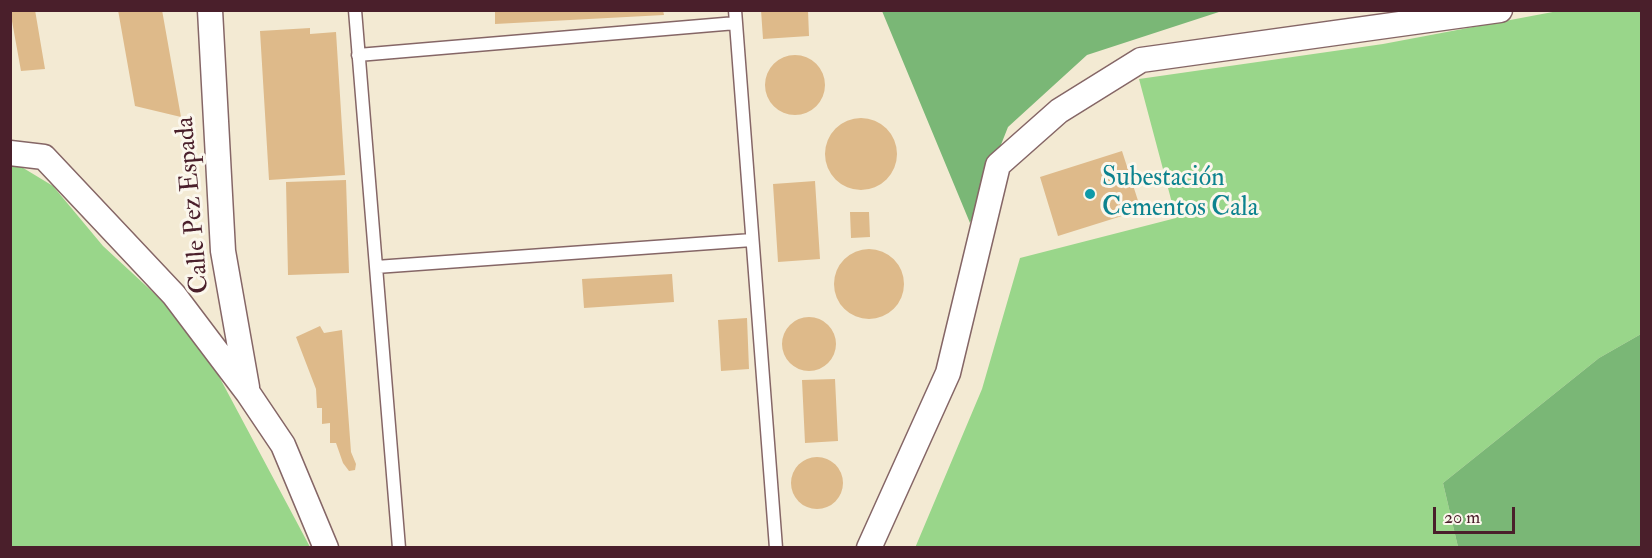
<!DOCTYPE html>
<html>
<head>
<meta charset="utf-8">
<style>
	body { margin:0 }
	#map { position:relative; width:1652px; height:558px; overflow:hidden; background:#f3ead3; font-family:"IM FELL Double Pica",serif }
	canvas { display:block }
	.frame { position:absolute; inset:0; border:12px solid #4a1f2b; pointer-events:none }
	.scale { position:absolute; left:1433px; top:507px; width:82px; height:27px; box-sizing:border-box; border:3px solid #4a1f2b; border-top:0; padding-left:8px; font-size:18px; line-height:21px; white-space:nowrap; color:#4a1f2b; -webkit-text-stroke:4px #fbf7ec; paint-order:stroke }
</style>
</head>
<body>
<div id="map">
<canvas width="1652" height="558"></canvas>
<div class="frame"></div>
<div class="scale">20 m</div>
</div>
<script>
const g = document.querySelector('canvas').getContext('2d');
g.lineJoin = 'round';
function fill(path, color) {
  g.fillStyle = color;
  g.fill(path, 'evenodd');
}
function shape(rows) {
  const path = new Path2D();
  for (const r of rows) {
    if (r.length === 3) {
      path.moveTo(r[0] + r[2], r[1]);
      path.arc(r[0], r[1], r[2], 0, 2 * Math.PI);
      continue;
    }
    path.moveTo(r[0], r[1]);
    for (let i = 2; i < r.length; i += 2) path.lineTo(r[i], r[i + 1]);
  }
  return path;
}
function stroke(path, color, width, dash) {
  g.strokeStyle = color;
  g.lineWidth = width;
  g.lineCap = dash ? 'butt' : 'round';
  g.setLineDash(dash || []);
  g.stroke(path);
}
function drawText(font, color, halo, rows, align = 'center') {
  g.font = font + ' "IM FELL Double Pica",serif';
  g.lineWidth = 6;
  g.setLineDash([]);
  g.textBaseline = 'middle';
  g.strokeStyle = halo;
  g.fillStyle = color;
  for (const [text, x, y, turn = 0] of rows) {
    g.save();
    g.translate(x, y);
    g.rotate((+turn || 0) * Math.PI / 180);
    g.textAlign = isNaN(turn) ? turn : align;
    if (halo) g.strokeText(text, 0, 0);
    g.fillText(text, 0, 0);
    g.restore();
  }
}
const green = shape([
	[1558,11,1641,11,1641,334,1599,358,1443,483,1458,547,915,548,982,389,1020,258,1176,218,1139,79,1383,44],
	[10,160,53,186,103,246,170,308,214,367,310,547,11,547]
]);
const forest = shape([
	[882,11,1222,11,1087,55,1008,127,970,223],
	[1641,334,1641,547,1458,547,1443,483,1599,358]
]);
const building = shape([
	[10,10,35,10,45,69,21,71],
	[118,10,162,10,181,117,135,106],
	[495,10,663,10,664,15,495,24],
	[761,10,808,10,809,36,763,39],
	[310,28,310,34,336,32,345,175,269,180,260,31],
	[795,85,30],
	[861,154,36],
	[1122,151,1141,210,1058,236,1040,177],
	[346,180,349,273,288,275,286,182],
	[815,181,820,259,778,262,773,184],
	[850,212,869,212,870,237,851,238],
	[869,284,35],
	[672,274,674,302,584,308,582,279],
	[809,344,27],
	[747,318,749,369,721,371,718,320],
	[320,326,324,333,342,330,351,452,356,464,355,470,349,471,343,463,336,443,330,443,330,423,322,424,322,408,317,408,316,389,296,337],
	[835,379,838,441,805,443,802,380],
	[817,483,26]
]);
const service = shape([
	[355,10,399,548],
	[735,10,776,548],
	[358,55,736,23],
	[376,267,752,240]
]);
const minor = shape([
	[210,10,223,251,247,387],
	[10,153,44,157,174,295,248,393,283,445,326,548],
	[869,548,948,373,998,165,1059,111,1141,60,1500,10]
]);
const markers = [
	[1090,194,6,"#0f9aa8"]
];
const cultureNames = [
	["Subestación",1102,179],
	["Cementos Cala",1102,209]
];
const streetNames = [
	["Calle Pez Espada",194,205,-95]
];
fill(green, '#99d68a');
fill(forest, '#7ab776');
fill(building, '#deba8a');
stroke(service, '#856666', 15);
stroke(minor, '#856666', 27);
stroke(service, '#fff', 12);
stroke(minor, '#fff', 24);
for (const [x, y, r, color] of markers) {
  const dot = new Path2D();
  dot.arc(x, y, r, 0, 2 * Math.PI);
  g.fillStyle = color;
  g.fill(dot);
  stroke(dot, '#fbf7ec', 2);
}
drawText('26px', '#0d838f', '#fbf7ec', cultureNames, 'left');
drawText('26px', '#4a1f2b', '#fbf7ec', streetNames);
</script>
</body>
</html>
